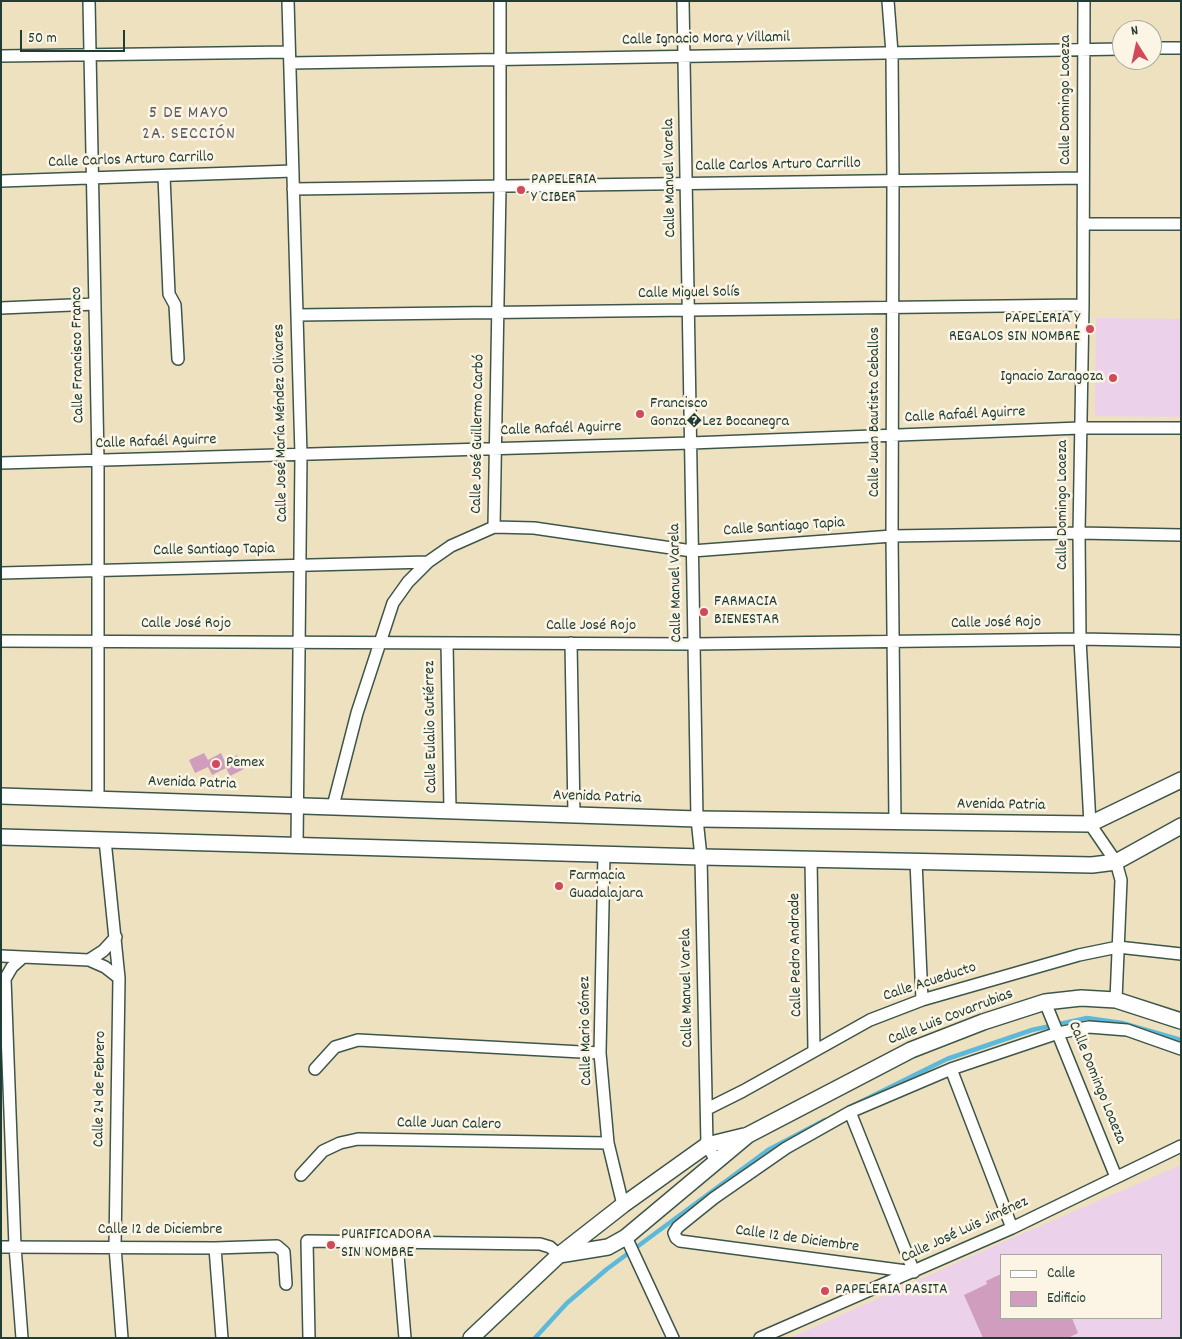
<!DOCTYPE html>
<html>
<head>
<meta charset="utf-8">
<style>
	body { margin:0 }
	#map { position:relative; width:1182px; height:1339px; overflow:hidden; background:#eee1c0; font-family:Dekko,sans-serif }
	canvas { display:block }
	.frame { position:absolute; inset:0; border:2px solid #1f3d34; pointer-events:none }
	.legend { position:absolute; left:1000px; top:1254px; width:162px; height:65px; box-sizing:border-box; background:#fcf5e5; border:1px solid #a4ab9e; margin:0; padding:6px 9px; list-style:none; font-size:15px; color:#1f3d34 }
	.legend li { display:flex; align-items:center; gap:10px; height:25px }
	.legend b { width:25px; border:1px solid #a4ab9e }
	.north { position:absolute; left:1112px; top:20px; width:50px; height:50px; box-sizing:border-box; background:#fcf5e5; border:1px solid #a4ab9e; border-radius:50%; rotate:350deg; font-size:14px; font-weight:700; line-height:20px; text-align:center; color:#1f3d34 }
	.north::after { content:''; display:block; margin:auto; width:18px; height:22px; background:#d1495b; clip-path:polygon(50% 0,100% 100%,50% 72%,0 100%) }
	.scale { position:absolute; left:20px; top:30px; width:105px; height:22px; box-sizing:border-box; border:2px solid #1f3d34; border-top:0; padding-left:6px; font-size:15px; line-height:18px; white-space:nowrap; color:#1f3d34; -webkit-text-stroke:4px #fcf5e5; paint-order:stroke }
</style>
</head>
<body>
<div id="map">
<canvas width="1182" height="1339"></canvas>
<div class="frame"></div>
<ul class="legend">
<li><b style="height:6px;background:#fff"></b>Calle</li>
<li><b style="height:14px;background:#d09dbe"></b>Edificio</li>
</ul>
<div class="north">N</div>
<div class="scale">50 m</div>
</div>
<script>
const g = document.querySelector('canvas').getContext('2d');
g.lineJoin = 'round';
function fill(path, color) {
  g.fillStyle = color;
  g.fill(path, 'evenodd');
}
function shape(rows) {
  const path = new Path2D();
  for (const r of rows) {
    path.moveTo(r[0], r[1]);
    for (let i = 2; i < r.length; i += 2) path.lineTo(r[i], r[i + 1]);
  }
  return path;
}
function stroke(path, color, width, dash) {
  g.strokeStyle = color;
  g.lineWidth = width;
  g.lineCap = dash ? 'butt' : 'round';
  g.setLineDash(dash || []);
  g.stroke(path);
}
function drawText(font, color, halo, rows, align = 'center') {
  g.font = font + ' Dekko,sans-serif';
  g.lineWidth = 5;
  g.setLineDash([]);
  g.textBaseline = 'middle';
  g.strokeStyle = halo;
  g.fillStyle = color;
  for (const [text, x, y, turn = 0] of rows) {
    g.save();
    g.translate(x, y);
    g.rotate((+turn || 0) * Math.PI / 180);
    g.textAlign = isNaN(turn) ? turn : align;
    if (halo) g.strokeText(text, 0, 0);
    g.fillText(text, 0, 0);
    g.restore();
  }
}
const built = shape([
	[1096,318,1181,319,1181,417,1095,416],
	[1181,1165,1181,1338,790,1338,1012,1238],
	[1001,1255,1161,1255,1161,1318,1001,1318]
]);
const stream = shape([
	[852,1106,947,1059,1032,1030,1087,1018,1122,1023,1181,1040],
	[535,1338,567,1303,607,1269,768,1150,825,1120]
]);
const building = shape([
	[204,753,208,760,221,753,225,762,237,755,244,769,230,776,226,768,212,775,208,767,195,773,189,760],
	[1001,1274,1001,1318,1072,1318,1078,1333,1068,1338,983,1338,964,1295,987,1284,986,1281]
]);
const street = shape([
	[89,1,98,461,98,798],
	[288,1,301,455,297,845],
	[683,1,697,819,701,857,707,1145,716,1161],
	[888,1,892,53,893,181,892,536,895,822],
	[1084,1,1083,305,1079,533,1080,639,1090,824,1116,862,1121,880,1116,1000],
	[1152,48,1181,48],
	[1,56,289,52],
	[290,63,1122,49],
	[164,176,169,294,175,305,178,359],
	[1,181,293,171],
	[293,189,1083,178],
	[1083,224,1181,224],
	[1,308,95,304],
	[297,315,1083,305],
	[1,463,691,443,1080,428,1181,428],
	[494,527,500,187,500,1],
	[1,573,428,562],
	[1,641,694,644,1080,639,1181,641],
	[447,643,450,810],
	[571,643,574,814],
	[333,806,357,713,393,603,408,582,428,562,451,546,494,527,534,528,692,551,892,536,1079,533,1181,535],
	[105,840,119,978,115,1247,122,1338],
	[604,854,600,1053,608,1143,623,1205],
	[811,859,814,1050],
	[916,861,922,1000],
	[1,956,89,960,105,967,119,978],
	[22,958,12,967,5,979,15,1246,22,1338],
	[89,960,103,951,116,937],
	[1045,1002,1116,1177],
	[315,1069,335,1047,358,1040,600,1053],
	[951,1069,1012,1228],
	[707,1109,743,1091,870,1020,922,1000,1079,955,1118,947,1181,954],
	[850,1112,914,1272,680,1241,676,1238,674,1233,678,1227,714,1198,786,1148,850,1112,951,1069,1058,1033,1089,1027,1127,1030,1181,1049],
	[301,1175,323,1151,340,1143,358,1139,608,1143],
	[626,1237,673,1338],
	[397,1243,405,1338],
	[1,1247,215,1248,277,1246,284,1252,286,1284],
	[215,1248,222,1338],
	[309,1338,307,1241,540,1244,550,1247,559,1255],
	[760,1338,1012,1228,1181,1146]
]);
const secondary = shape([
	[1,796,697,819,1090,824,1181,780],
	[1,837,701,857,1092,865,1116,862,1181,826],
	[559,1255,608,1247,626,1237,748,1135,911,1050,983,1022,1045,1002,1081,998,1116,1000,1181,1021],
	[471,1338,559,1255,623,1205,707,1145,744,1136]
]);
const markers = [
	[521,190,5,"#d1495b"],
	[1090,329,5,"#d1495b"],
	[1113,378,5,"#d1495b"],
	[640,414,5,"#d1495b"],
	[704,612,5,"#d1495b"],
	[216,764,5,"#d1495b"],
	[559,886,5,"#d1495b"],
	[331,1245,5,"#d1495b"],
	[825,1291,5,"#d1495b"]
];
const streetNames = [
	["Calle Ignacio Mora y Villamil",706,40,-1],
	["Calle Domingo Loaeza",1067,100,-90],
	["Calle Carlos Arturo Carrillo",131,161,-2],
	["Calle Carlos Arturo Carrillo",778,166,-1],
	["Calle Manuel Varela",671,178,-91],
	["Calle Miguel Solís",689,294,-1],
	["Calle Francisco Franco",79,355,-91],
	["Calle Juan Bautista Ceballos",876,412,-90],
	["Calle Rafaél Aguirre",965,416,-3],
	["Calle José María Méndez Olivares",282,423,-91],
	["Calle Rafaél Aguirre",561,430,-2],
	["Calle José Guillermo Carbó",479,434,-89],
	["Calle Rafaél Aguirre",156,443,-2],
	["Calle Domingo Loaeza",1064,505,-90],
	["Calle Santiago Tapia",784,528,-4],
	["Calle Santiago Tapia",214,551,-1],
	["Calle Manuel Varela",677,583,-91],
	["Calle José Rojo",996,624,-1],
	["Calle José Rojo",186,625],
	["Calle José Rojo",591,627],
	["Calle Eulalio Gutiérrez",432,727,-91],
	["Avenida Patria",192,784,2],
	["Avenida Patria",597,798,2],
	["Avenida Patria",1001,806,1],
	["Calle Pedro Andrade",797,955,-91],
	["Calle Acueducto",930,983,-18],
	["Calle Manuel Varela",688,988,-91],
	["Calle Luis Covarrubias",951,1018,-21],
	["Calle Mario Gómez",587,1031,-91],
	["Calle Domingo Loaeza",1096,1083,68],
	["Calle 24 de Febrero",101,1089,-89],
	["Calle Juan Calero",449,1125,1],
	["Calle 12 de Diciembre",160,1231],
	["Calle José Luis Jiménez",965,1231,-25],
	["Calle 12 de Diciembre",797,1240,8]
];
const poiNames = [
	["PAPELERIA",531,181],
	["Y CIBER",531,199],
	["PAPELERIA Y",1080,320,"right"],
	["REGALOS SIN NOMBRE",1080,338,"right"],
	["Ignacio Zaragoza",1103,378,"right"],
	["Francisco",650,405],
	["Gonza�Lez Bocanegra",650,423],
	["FARMACIA",714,603],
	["BIENESTAR",714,621],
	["Pemex",226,764],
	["Farmacia",569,877],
	["Guadalajara",569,895],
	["PURIFICADORA",341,1236],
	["SIN NOMBRE",341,1254],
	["PAPELERIA PASITA",835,1291]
];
const neighbourhoodNames = [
	["5 DE MAYO",189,115],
	["2A. SECCIÓN",189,136]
];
fill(built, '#ecd1ea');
stroke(stream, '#5cb9da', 4.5);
fill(building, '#d09dbe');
stroke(street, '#3e5649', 14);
stroke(secondary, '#3e5649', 18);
stroke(street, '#fff', 11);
stroke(secondary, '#fff', 15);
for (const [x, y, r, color] of markers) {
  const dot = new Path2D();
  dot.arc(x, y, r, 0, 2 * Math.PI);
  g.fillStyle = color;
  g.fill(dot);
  stroke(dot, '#fcf5e5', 2);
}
drawText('16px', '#1f3d34', '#fcf5e5', streetNames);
drawText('16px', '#1f3d34', '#fcf5e5', poiNames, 'left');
g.letterSpacing = '1px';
drawText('18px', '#5d5f64', '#fcf5e5', neighbourhoodNames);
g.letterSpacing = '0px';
</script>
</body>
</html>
